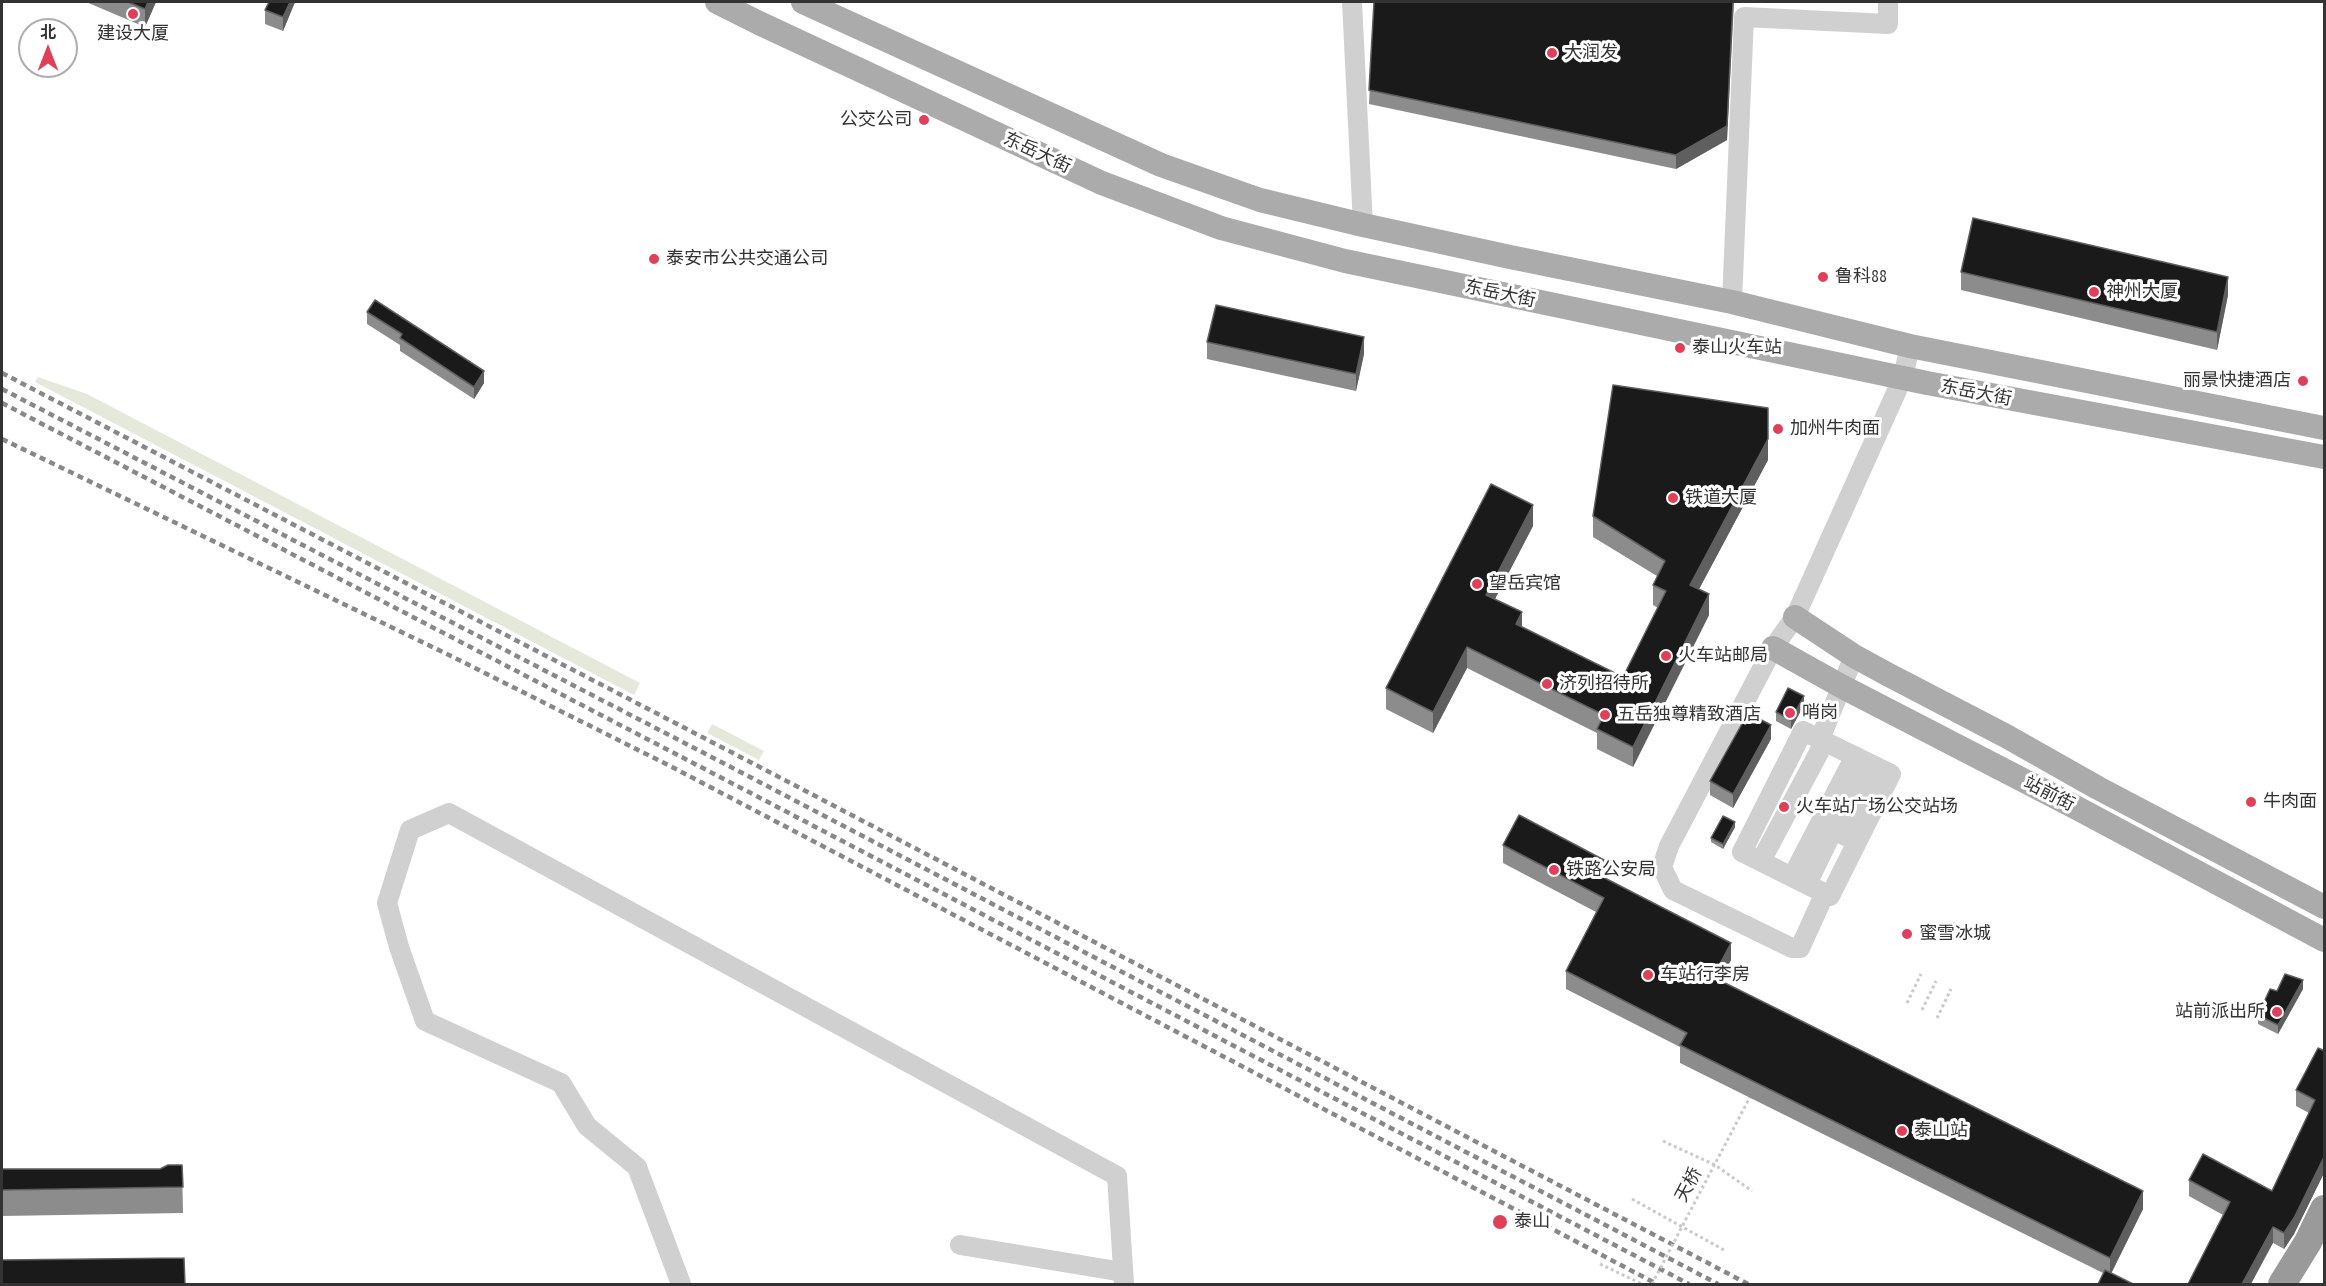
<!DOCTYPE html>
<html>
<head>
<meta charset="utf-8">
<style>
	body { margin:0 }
	#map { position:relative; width:2326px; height:1286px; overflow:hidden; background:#fff; font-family:"PT Sans Narrow","Noto Sans SC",sans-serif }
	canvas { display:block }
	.frame { position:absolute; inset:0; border:3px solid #333; pointer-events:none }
	.north { position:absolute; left:18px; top:18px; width:60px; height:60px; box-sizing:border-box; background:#fff; border:2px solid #adadad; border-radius:50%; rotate:0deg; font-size:16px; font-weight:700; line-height:24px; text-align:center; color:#333 }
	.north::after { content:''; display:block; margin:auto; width:21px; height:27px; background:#e03f5a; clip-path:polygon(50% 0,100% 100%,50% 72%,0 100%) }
</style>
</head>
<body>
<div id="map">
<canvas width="2326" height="1286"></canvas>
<div class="frame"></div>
<div class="north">北</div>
</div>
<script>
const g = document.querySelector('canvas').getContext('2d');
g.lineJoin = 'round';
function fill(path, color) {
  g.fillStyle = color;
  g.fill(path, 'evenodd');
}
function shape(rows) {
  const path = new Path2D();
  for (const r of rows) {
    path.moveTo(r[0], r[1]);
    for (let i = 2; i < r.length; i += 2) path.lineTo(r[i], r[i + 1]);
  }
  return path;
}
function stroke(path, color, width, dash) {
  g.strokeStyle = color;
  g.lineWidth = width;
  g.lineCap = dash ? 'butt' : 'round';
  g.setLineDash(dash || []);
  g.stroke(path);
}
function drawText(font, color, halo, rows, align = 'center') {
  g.font = font + ' "PT Sans Narrow","Noto Sans SC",sans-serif';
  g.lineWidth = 6;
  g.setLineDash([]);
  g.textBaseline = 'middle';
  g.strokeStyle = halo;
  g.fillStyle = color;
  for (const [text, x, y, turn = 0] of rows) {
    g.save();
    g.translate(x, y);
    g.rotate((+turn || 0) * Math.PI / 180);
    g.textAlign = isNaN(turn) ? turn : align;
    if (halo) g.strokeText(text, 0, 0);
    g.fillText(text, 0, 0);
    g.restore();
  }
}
const green = shape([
	[38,377,87,394,640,683,634,695,35,382],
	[712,724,764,751,759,760,707,733]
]);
const path = shape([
	[1907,1003,1921,974],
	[1922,1010,1936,981],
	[1937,1018,1951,989],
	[1663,1141,1715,1165,1752,1191],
	[1632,1199,1724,1250],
	[1600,1264,1642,1284]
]);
const minor = shape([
	[1352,2,1363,225],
	[1732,302,1744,17,1888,24,1888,2],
	[1803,731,1891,774,1830,896,1742,852,1803,731],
	[1820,739,1854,656],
	[1845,836,1878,768],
	[1761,861,1825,741],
	[1792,877,1855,756],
	[1807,884,1861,773],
	[1825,893,1800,948,1792,948,1673,890,1662,867,1669,846,1773,648,1795,617,1903,377,1910,346],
	[960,1245,1123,1272],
	[681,1284,637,1167,587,1126,561,1083,425,1021,399,947,387,903,410,830,449,813,1117,1176,1124,1284]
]);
const major = shape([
	[717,2,759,23,1102,183,1221,228,1345,261,1927,383,2324,457],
	[803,2,1161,165,1260,200,1363,225,1510,257,1732,302,1910,346,2324,428],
	[1795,617,1854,656,1887,674,2006,736,2098,788,2324,907],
	[1773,648,1841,686,2075,807,2324,940]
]);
const highway = shape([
	[2282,1284,2308,1242,2324,1209]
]);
const rail = shape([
	[2,373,754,764,1748,1284],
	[2,389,750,777,1718,1284],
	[2,403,743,789,1689,1284],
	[2,439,449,655,672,767,1657,1284]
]);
const pathBridge = shape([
	[1652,1284,1750,1097]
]);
const wall = shape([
	[86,2,156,2,145,27],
	[295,2,283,31,265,24,265,10],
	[1374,2,1734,2,1727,140,1676,169,1369,104],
	[1961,272,2228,295,2217,350,1961,290],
	[367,312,484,383,474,399,400,351,400,345,367,324],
	[1207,342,1364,354,1356,391,1207,359],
	[1768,460,1699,589,1709,615,1633,767,1597,749,1597,733,1467,668,1433,733,1386,709,1386,688,1533,526,1495,599,1522,627,1623,677,1658,608,1653,605,1653,585,1657,576,1593,537,1593,516],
	[1804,705,1791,729,1776,721,1776,712],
	[1771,739,1733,808,1710,795,1710,781],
	[1735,827,1723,849,1711,842,1711,838],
	[1503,845,1604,878,1731,960,1720,980,2143,1209,2111,1273,2103,1273,1680,1063,1680,1047,1566,989,1566,971,1596,912,1503,863],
	[2303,989,2278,1034,2258,1024,2258,1015,2277,991],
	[2325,1051,2325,1171,2294,1234,2284,1249,2189,1196,2189,1180,2272,1191,2309,1113,2296,1106,2296,1090],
	[182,1165,183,1213,2,1216,2,1169,160,1169]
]);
const shadedWall = shape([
	[148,2,156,2,145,27,145,9],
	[290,2,295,2,283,31,283,17],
	[1733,2,1727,140,1676,169,1676,155],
	[2228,277,2228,295,2217,350,2217,332],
	[1364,337,1364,354,1356,391,1356,374],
	[484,371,484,383,474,399,474,387],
	[1768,439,1768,460,1690,606,1690,585],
	[1533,505,1533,526,1486,616,1486,595],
	[1709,594,1709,615,1633,767,1633,747],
	[1522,612,1522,633,1516,624],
	[1467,647,1467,668,1433,733,1433,712],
	[1804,696,1804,705,1791,729,1791,720],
	[1771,725,1771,739,1733,808,1733,794],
	[1735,822,1735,827,1723,849,1723,844],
	[1604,860,1604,878,1597,874],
	[1731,943,1731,960,1713,995,1713,977],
	[2303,980,2303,989,2278,1034,2278,1025],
	[2325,1155,2325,1171,2294,1234,2284,1249,2284,1233],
	[2143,1191,2143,1209,2110,1276,2110,1258],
	[2273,1227,2273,1243,2251,1284,2242,1284]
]);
const building = shape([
	[128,2,148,2,145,9,128,2],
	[269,2,290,2,283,17,265,10,269,2],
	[1374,2,1733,2,1727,126,1676,155,1369,90,1374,2],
	[1973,218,2228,277,2217,332,1961,272,1973,218],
	[375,300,484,371,474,387,400,338,402,334,367,312,375,300],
	[1216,305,1364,337,1356,374,1207,342,1216,305],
	[1613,385,1768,408,1768,439,1690,585,1709,594,1633,747,1597,729,1604,715,1467,647,1433,712,1386,688,1491,484,1533,505,1486,595,1522,612,1516,624,1623,677,1666,591,1653,585,1665,561,1593,516,1613,385],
	[1788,688,1804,696,1791,720,1776,712,1788,688],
	[1748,713,1771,725,1733,794,1710,781,1748,713],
	[1519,815,1604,860,1597,874,1731,943,1713,977,2143,1191,2110,1258,1680,1045,1687,1033,1566,971,1604,898,1503,845,1519,815],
	[1723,816,1735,822,1723,844,1711,838,1723,816],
	[2285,974,2303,980,2278,1025,2258,1015,2270,989,2277,991,2285,974],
	[2318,1048,2325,1051,2325,1155,2294,1218,2284,1233,2273,1227,2242,1284,2188,1284,2230,1202,2189,1180,2203,1154,2272,1191,2315,1100,2296,1090,2318,1048],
	[168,1165,182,1165,183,1187,2,1190,2,1169,160,1169,168,1165],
	[184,1258,185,1284,2,1284,2,1260,184,1258],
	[2105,1270,2133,1284,2098,1284,2105,1270]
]);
const markers = [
	[133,14,6,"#e03f5a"],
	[1552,53,6,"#e03f5a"],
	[924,120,6,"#e03f5a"],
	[654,259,6,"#e03f5a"],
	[1823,277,6,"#e03f5a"],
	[2094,292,6,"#e03f5a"],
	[1680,348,6,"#e03f5a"],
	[2303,381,6,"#e03f5a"],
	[1778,429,6,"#e03f5a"],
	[1673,498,6,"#e03f5a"],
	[1477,584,6,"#e03f5a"],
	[1666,656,6,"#e03f5a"],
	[1547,684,6,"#e03f5a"],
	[1790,713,6,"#e03f5a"],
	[1605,715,6,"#e03f5a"],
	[2251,802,6,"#e03f5a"],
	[1784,807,6,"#e03f5a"],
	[1554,870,6,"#e03f5a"],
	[1907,934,6,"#e03f5a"],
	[1648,975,6,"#e03f5a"],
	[2277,1012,6,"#e03f5a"],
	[1902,1131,6,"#e03f5a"],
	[1500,1222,8,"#e03f5a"]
];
const poiNames = [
	["建设大厦",133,34,"center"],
	["大润发",1564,53],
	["公交公司",912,120,"right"],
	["泰安市公共交通公司",666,259],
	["鲁科88",1835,277],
	["神州大厦",2106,292],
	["泰山火车站",1692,348],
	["丽景快捷酒店",2291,381,"right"],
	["加州牛肉面",1790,429],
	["铁道大厦",1685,498],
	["望岳宾馆",1489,584],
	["火车站邮局",1678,656],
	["济列招待所",1559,684],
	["哨岗",1802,713],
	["五岳独尊精致酒店",1617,715],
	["牛肉面",2263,802],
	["火车站广场公交站场",1796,807],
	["铁路公安局",1566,870],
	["蜜雪冰城",1919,934],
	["车站行李房",1660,975],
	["站前派出所",2265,1012,"right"],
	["泰山站",1914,1131],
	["泰山",1514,1222]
];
const streetNames = [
	["东岳大街",1037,153,25],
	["东岳大街",1500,294,12],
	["东岳大街",1976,393,11],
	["站前街",2049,794,27],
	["天桥",1689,1185,-62]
];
fill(green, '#e4e9dc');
stroke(path, '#cacaca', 3, [3, 3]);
stroke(minor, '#d0d0d0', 20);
stroke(major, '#ababab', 24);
stroke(highway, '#9a9a9a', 28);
stroke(rail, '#888', 4.5, [6, 4.5]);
stroke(pathBridge, '#cacaca', 3, [3, 3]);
fill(wall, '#8c8c8c');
fill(shadedWall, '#5f5f5f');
fill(building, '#1a1a1a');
stroke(building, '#5f5f5f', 1.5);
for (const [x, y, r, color] of markers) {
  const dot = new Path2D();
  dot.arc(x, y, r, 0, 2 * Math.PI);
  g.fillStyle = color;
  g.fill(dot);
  stroke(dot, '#fff', 2);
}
drawText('18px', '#333', '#fff', poiNames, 'left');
drawText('18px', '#333', '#fff', streetNames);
</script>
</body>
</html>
